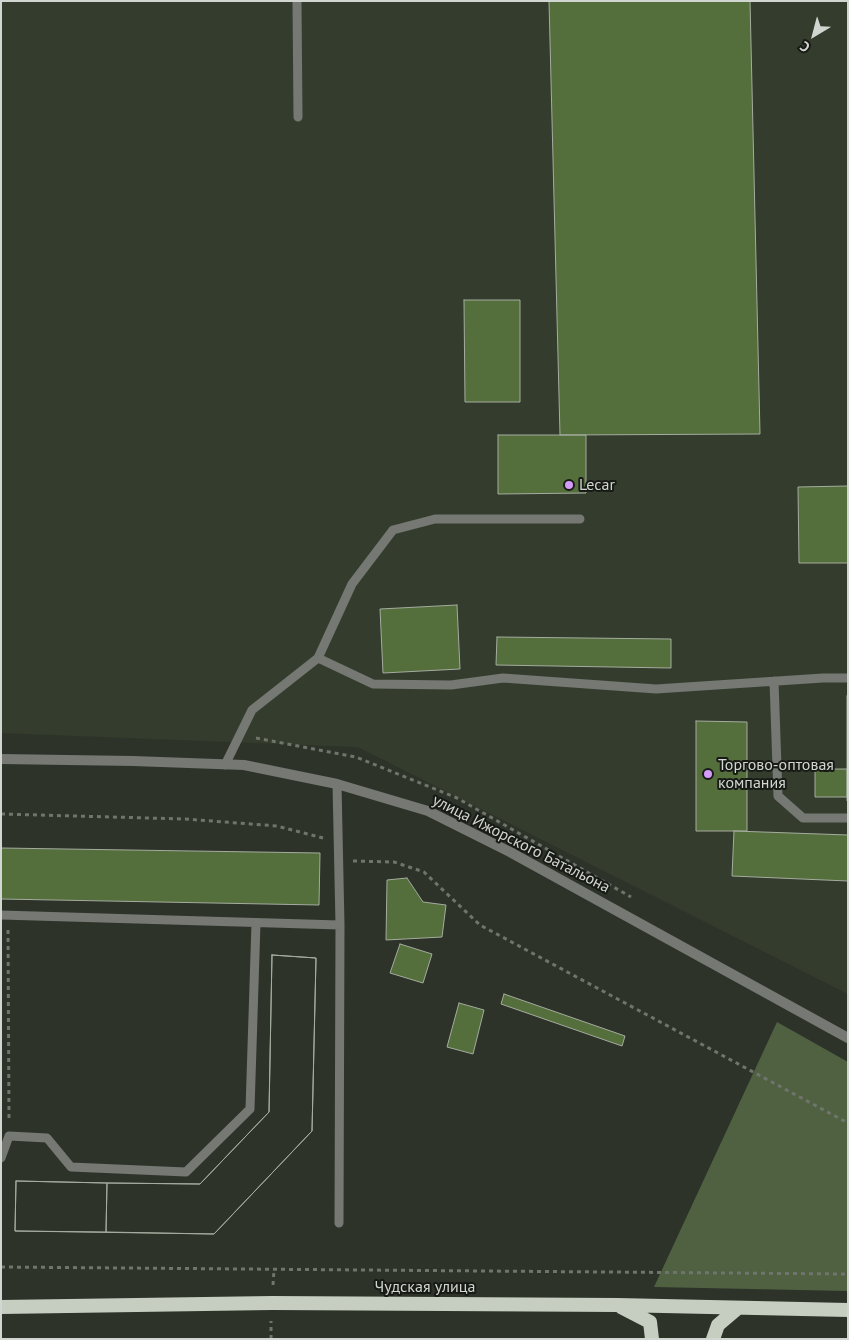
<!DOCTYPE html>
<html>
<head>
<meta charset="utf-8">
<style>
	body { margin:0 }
	#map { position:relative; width:849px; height:1340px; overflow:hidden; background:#2d3329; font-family:"PT Sans",sans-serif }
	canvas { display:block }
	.frame { position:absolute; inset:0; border:2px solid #d2d6d0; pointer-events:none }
	.north { position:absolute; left:789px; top:10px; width:50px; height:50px; -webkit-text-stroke:4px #171a15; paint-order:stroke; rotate:217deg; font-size:14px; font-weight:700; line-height:20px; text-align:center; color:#d2d6d0 }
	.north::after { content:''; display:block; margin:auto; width:18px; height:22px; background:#d2d6d0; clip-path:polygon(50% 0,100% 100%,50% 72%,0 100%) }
</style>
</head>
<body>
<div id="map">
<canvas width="849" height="1340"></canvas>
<div class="frame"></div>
<div class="north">С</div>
</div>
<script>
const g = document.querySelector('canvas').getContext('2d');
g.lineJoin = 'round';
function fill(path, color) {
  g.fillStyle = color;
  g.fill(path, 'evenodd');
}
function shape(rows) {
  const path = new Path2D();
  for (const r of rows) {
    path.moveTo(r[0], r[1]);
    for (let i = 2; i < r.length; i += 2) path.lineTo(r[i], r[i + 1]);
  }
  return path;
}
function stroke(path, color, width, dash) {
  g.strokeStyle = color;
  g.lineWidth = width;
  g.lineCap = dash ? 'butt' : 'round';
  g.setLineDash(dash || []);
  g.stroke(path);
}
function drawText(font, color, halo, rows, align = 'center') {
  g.font = font + ' "PT Sans",sans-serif';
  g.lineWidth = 4;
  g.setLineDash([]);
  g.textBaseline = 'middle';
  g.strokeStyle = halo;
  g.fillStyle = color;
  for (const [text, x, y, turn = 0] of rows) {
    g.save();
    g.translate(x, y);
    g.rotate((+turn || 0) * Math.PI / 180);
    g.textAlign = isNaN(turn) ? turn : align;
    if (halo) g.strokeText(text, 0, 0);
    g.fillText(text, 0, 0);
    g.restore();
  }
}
const built = shape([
	[1,1,848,1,848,994,358,747,1,733]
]);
const green = shape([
	[777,1022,848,1062,848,1291,654,1287]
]);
const building = shape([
	[549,1,750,1,760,434,560,435,549,1],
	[464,300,520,300,520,402,465,402,464,300],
	[498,435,586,435,586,493,498,494,498,435],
	[848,486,848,563,799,563,798,487,848,486],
	[457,605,460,669,383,673,380,609,457,605],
	[497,637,671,639,671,668,496,665,497,637],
	[847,696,848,696,848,801,847,801,847,696],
	[696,721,747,722,747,831,696,831,696,721],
	[815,769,847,769,847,797,815,797,815,769],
	[734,831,848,835,848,881,732,876,734,831],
	[1,848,320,853,319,905,1,899,1,848],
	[407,878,423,902,446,905,442,937,386,940,387,880,407,878],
	[400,944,432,954,423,983,390,973,400,944],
	[272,955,316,958,312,1131,214,1234,15,1231,16,1181,107,1183,200,1184,269,1112,272,955],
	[272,955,316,958,312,1131,214,1234,106,1232,107,1183,200,1184,269,1112,272,955],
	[504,994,625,1036,622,1046,501,1004,504,994],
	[459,1003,484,1010,473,1054,447,1047,459,1003],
	[16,1181,107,1183,106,1232,15,1231,16,1181]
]);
const path = shape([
	[256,738,356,757,457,798,631,897],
	[1,814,185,819,277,826,323,838],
	[353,861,394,862,424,872,480,925,848,1123],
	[8,930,9,1121],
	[1,1267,848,1274],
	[273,1285,274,1270],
	[271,1339,271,1321]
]);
const service = shape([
	[297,1,298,117],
	[318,658,373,684,451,685,503,678,656,689,823,678,848,678],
	[774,681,778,796,803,818,848,818],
	[225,765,252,710,318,658,352,584,393,530,435,519,580,519],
	[337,784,340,925,339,1223],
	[1,915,340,925],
	[1,1158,9,1136,47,1138,71,1167,186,1172,250,1109,256,923]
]);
const minor = shape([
	[1,759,133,761,244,765,337,784,428,811,510,852,848,1038]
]);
const trunk = shape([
	[1,1307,272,1303,617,1305,848,1310],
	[621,1307,650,1322,652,1339],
	[713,1339,718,1325,738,1308]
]);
const markers = [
	[569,485,5,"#d59bfa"],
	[708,774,5,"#d59bfa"]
];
const poiNames = [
	["Lecar",579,485],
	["Торгово-оптовая",718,765],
	["компания",718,783]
];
const streetNames = [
	["улица Ижорского Батальона",521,844,27],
	["Чудская улица",425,1287]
];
fill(built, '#343d2d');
fill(green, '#506142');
fill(building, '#546e3c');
stroke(building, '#a5aca0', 1);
stroke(path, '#6f746c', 3, [4, 4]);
stroke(service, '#757873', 9);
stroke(minor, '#757873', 10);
stroke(trunk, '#c6cdc1', 14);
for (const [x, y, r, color] of markers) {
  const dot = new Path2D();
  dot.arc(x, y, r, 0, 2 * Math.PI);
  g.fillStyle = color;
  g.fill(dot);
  stroke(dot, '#171a15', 2);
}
drawText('16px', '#d2d6d0', '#171a15', poiNames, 'left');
drawText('16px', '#d2d6d0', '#171a15', streetNames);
</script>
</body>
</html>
